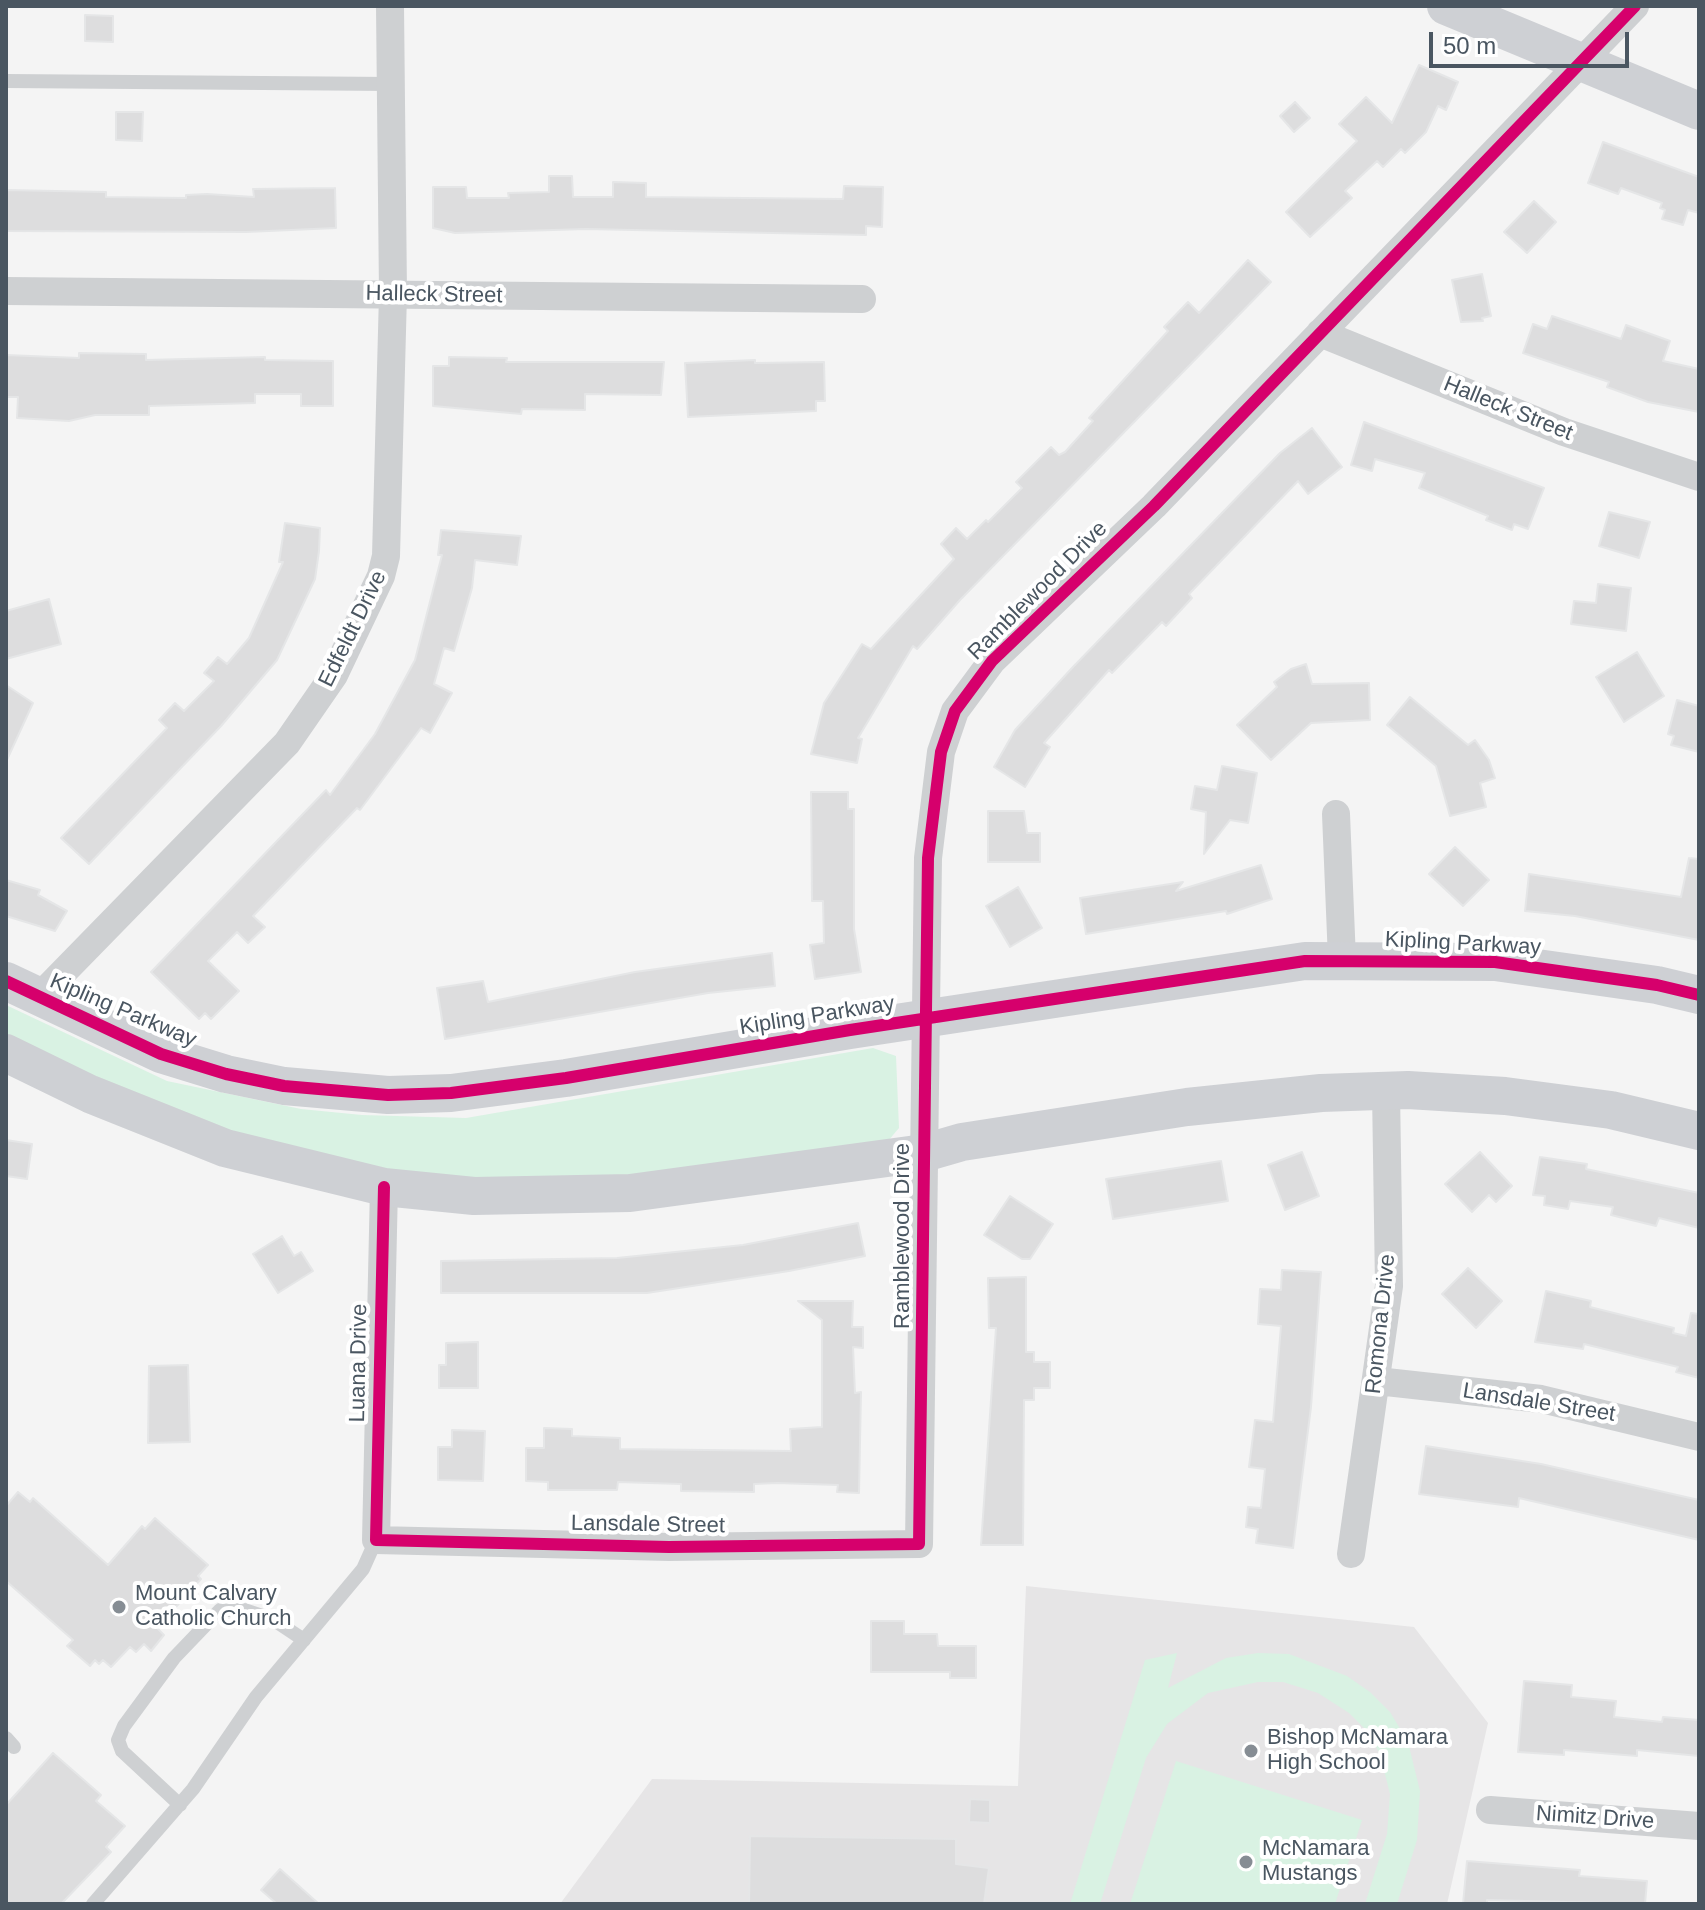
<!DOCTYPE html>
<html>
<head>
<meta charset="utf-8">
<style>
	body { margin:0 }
	#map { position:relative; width:1705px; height:1910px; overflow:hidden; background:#f4f4f4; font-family:Helvetica,sans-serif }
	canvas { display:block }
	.frame { position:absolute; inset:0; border:8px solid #4a5661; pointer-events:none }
	.scale { position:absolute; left:1429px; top:32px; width:200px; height:36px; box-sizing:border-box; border:4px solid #4a5661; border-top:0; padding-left:10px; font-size:24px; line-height:28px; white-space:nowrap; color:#4a5661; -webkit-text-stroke:6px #fff; paint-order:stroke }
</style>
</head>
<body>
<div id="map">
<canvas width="1705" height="1910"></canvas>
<div class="frame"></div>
<div class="scale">50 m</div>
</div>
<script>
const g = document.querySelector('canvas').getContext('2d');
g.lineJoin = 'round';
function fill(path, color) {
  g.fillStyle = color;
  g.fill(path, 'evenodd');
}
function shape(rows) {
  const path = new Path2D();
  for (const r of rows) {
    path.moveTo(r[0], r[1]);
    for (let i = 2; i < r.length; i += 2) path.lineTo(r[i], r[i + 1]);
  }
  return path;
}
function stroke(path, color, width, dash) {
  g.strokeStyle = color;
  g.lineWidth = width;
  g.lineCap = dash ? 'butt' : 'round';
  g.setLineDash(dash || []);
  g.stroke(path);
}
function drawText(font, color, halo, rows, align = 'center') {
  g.font = font + ' Helvetica,sans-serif';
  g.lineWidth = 8;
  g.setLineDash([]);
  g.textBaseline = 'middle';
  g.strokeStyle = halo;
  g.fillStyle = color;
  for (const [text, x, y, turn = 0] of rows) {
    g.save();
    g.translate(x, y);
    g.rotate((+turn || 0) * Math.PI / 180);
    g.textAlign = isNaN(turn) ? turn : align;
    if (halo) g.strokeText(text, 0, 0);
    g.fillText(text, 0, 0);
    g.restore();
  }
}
const education = shape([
	[1026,1586,1414,1627,1488,1723,1447,1904,560,1904,652,1779,1018,1786]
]);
const green = shape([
	[6,1005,167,1081,301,1109,362,1115,466,1118,873,1048,896,1056,899,1128,888,1141,768,1164,507,1186,286,1158,6,1045],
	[1177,1653,1168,1688,1226,1658,1258,1653,1289,1654,1347,1676,1370,1692,1390,1712,1408,1742,1420,1791,1417,1840,1397,1904,1365,1904,1387,1834,1390,1794,1380,1754,1366,1730,1349,1713,1318,1693,1283,1682,1258,1682,1208,1693,1167,1724,1146,1758,1100,1904,1070,1904,1145,1660],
	[1176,1761,1362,1820,1335,1904,1130,1904]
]);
const building = shape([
	[85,15,113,16,113,42,85,41,85,15],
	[1419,65,1458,82,1446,110,1438,106,1426,132,1405,153,1401,149,1383,167,1377,161,1345,191,1352,198,1310,237,1286,212,1357,141,1339,124,1366,97,1392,123,1419,65],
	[1295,102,1310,118,1294,132,1280,116,1295,102],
	[116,112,143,112,142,141,116,140,116,112],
	[1603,142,1699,177,1699,213,1688,210,1683,225,1662,219,1665,210,1660,208,1662,203,1621,188,1618,194,1588,183,1603,142],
	[549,176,572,176,573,197,613,197,613,182,646,183,646,197,843,199,844,186,883,187,882,227,866,226,866,235,586,229,455,233,433,228,433,187,466,187,467,198,509,198,508,193,549,192,549,176],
	[335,188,336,228,246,232,6,231,6,190,106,192,106,197,186,198,186,195,207,194,254,197,253,189,335,188],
	[1534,201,1556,222,1527,253,1504,232,1534,201],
	[1248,260,1271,282,960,600,917,649,913,646,858,738,862,739,857,763,811,754,824,703,862,644,871,649,954,559,941,544,956,528,967,539,986,520,988,522,1022,488,1016,482,1051,447,1059,455,1065,452,1093,421,1089,418,1168,331,1164,327,1188,302,1199,313,1248,260],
	[1482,274,1491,316,1482,318,1483,321,1461,322,1452,280,1482,274],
	[1552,316,1621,339,1626,325,1670,341,1663,361,1699,369,1699,412,1648,402,1607,387,1609,382,1523,353,1533,324,1547,329,1552,316],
	[79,353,146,354,146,360,265,357,265,360,333,361,333,406,301,406,301,394,255,394,255,403,149,406,149,415,95,415,69,421,17,418,18,397,6,397,6,355,79,358,79,353],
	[449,357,507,358,506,362,664,362,661,395,585,394,585,410,522,409,521,414,433,406,433,366,449,366,449,357],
	[755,360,755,363,824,362,825,401,816,401,816,411,688,417,685,363,755,360],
	[1364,422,1544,488,1528,529,1514,524,1512,530,1486,520,1488,516,1419,488,1425,473,1375,459,1372,471,1351,465,1364,422],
	[1312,428,1342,467,1308,494,1298,481,1189,594,1192,598,1166,626,1162,622,1112,673,1109,670,1044,743,1050,747,1025,787,994,767,1015,730,1072,668,1280,453,1312,428],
	[1609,512,1650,522,1639,558,1599,546,1609,512],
	[285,523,320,528,319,551,315,579,277,660,221,726,89,864,61,838,167,728,159,720,175,703,184,711,214,681,204,673,218,657,227,664,249,638,283,562,279,562,285,523],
	[441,530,521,536,517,565,475,560,472,588,454,651,444,648,434,684,452,693,430,733,421,728,360,810,357,808,253,916,265,927,248,943,237,932,208,961,239,991,211,1019,205,1013,199,1019,151,972,326,790,330,795,375,734,415,660,442,555,438,555,441,530],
	[1598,584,1631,588,1626,631,1571,624,1574,601,1596,603,1598,584],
	[49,599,61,644,6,659,6,611,49,599],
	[1637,652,1664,696,1624,722,1596,677,1637,652],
	[1306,664,1312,684,1369,683,1370,720,1311,723,1271,760,1237,725,1277,687,1274,682,1291,669,1306,664],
	[6,685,33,703,6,762,6,685],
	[1410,697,1468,745,1475,740,1489,760,1495,778,1480,783,1486,807,1450,816,1436,766,1387,725,1410,697],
	[1677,700,1699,706,1699,752,1671,745,1674,736,1668,734,1677,700],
	[1222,766,1257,773,1248,823,1230,820,1204,854,1206,812,1191,809,1195,786,1217,790,1222,766],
	[811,792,848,792,848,809,854,809,854,929,861,972,815,979,810,945,824,943,823,901,812,901,811,792],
	[988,811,1024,811,1027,833,1040,833,1040,862,988,862,988,811],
	[1455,847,1489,880,1463,906,1429,874,1455,847],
	[1689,858,1699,859,1699,940,1575,916,1525,911,1529,874,1681,897,1689,858],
	[1261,865,1272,899,1227,914,1226,911,1086,934,1080,898,1183,882,1176,891,1261,865],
	[6,880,40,890,38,895,67,911,55,931,6,916,6,880],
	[1018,887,1042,928,1010,947,986,906,1018,887],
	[772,953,775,986,708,993,445,1039,437,988,483,981,488,1002,635,972,772,953],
	[6,1140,32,1144,27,1179,6,1176,6,1140],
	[1302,1152,1319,1196,1285,1210,1268,1165,1302,1152],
	[1480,1152,1512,1186,1496,1202,1489,1195,1472,1212,1445,1184,1480,1152],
	[1540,1157,1587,1164,1586,1169,1699,1193,1699,1228,1659,1218,1656,1226,1611,1215,1613,1207,1570,1201,1568,1209,1544,1205,1545,1196,1533,1195,1540,1157],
	[1221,1161,1228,1201,1113,1219,1106,1179,1221,1161],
	[1010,1196,1053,1224,1030,1259,1022,1259,984,1235,1010,1196],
	[858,1223,865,1256,789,1271,647,1293,441,1293,441,1261,617,1258,743,1245,858,1223],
	[282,1236,294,1256,301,1252,313,1271,278,1293,253,1254,282,1236],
	[1468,1268,1502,1301,1476,1328,1442,1294,1468,1268],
	[1282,1270,1321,1272,1311,1407,1293,1548,1256,1543,1258,1529,1246,1527,1248,1507,1261,1508,1265,1469,1249,1467,1255,1420,1273,1422,1281,1326,1258,1324,1260,1289,1281,1290,1282,1270],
	[1026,1277,1026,1352,1034,1352,1034,1362,1050,1362,1050,1388,1034,1388,1034,1400,1024,1400,1023,1545,981,1545,996,1328,989,1328,988,1278,1026,1277],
	[1546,1291,1591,1301,1590,1307,1674,1328,1673,1333,1686,1336,1691,1313,1699,1314,1699,1378,1676,1372,1678,1367,1584,1344,1583,1349,1535,1342,1546,1291],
	[798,1301,853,1301,852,1327,863,1327,863,1348,853,1347,855,1393,861,1392,859,1493,837,1492,838,1485,777,1483,754,1484,754,1492,681,1491,681,1484,618,1482,617,1490,548,1490,548,1482,526,1481,526,1448,544,1448,544,1428,572,1429,572,1436,620,1438,620,1449,791,1451,790,1429,822,1427,822,1320,798,1301],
	[478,1342,478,1388,439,1388,439,1365,446,1365,446,1343,478,1342],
	[188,1365,190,1442,148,1443,149,1366,188,1365],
	[452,1430,485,1431,483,1481,438,1480,438,1447,452,1447,452,1430],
	[1426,1446,1541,1464,1699,1500,1699,1540,1519,1498,1518,1507,1419,1494,1426,1446],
	[18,1492,30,1502,33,1498,108,1565,142,1526,145,1529,155,1518,208,1565,198,1576,201,1579,157,1628,164,1635,151,1651,144,1644,136,1652,130,1647,111,1667,103,1660,99,1664,95,1660,90,1666,67,1646,73,1640,6,1581,6,1506,18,1492],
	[871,1621,904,1621,904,1634,937,1634,938,1646,976,1646,976,1678,950,1678,950,1672,871,1672,871,1621],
	[1524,1681,1572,1685,1571,1697,1616,1701,1614,1717,1662,1722,1663,1717,1699,1720,1699,1756,1637,1750,1637,1756,1564,1750,1564,1755,1518,1752,1524,1681],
	[53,1753,101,1795,96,1801,125,1826,106,1847,111,1852,61,1904,6,1904,6,1805,53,1753],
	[970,1799,990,1800,990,1823,969,1822,970,1799],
	[750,1836,956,1839,956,1864,989,1868,984,1904,749,1904,750,1836],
	[1467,1861,1580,1870,1579,1876,1647,1881,1645,1904,1487,1900,1487,1904,1463,1904,1467,1861],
	[280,1869,319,1904,277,1904,261,1890,280,1869]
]);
const lane = shape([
	[6,81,391,84],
	[6,1738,14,1747],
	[180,1805,122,1751,118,1740,124,1726,174,1658,220,1610,244,1610,274,1620,304,1640],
	[93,1904,193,1789,256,1697,363,1569,376,1540]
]);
const street = shape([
	[6,291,862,299],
	[1320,333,1564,432,1699,477],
	[1336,814,1342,960],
	[39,997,287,743,334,675,381,576,386,556,393,294,390,6],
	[384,1187,376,1540,669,1547,919,1544,928,858,941,752,955,711,992,661,1154,506,1635,6],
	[1377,1381,1541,1399,1699,1437],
	[1351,1554,1389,1286,1386,1091],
	[1490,1810,1699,1826]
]);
const secondary = shape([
	[1446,6,1699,111],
	[6,981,161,1054,226,1074,284,1086,388,1095,451,1093,566,1078,850,1030,1305,961,1495,962,1657,985,1699,995],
	[6,1053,90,1094,225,1148,384,1187,474,1196,630,1193,924,1153,962,1142,1187,1107,1321,1093,1408,1090,1505,1096,1611,1110,1699,1131]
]);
const cycleway = shape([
	[6,981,161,1054,226,1074,284,1086,388,1095,451,1093,566,1078,850,1030,1305,961,1495,962,1657,985,1699,995],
	[384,1187,376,1540,669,1547,919,1544,928,858,941,752,955,711,992,661,1154,506,1635,6]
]);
const markers = [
	[119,1607,8,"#868d94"],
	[1251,1751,8,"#868d94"],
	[1246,1862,8,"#868d94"]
];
const streetNames = [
	["Halleck Street",434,295,1],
	["Halleck Street",1508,409,22],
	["Ramblewood Drive",1038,591,-45],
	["Edfeldt Drive",353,629,-64],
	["Kipling Parkway",1463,944,3],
	["Kipling Parkway",123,1011,23],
	["Kipling Parkway",817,1016,-9],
	["Ramblewood Drive",903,1236,-90],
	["Romona Drive",1381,1324,-84],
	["Luana Drive",359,1363,-89],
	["Lansdale Street",1539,1403,9],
	["Lansdale Street",648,1525,1],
	["Nimitz Drive",1595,1818,4]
];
const poiNames = [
	["Mount Calvary",135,1594],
	["Catholic Church",135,1619],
	["Bishop McNamara",1267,1738],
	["High School",1267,1763],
	["McNamara",1262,1849],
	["Mustangs",1262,1874]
];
fill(education, '#e6e5e6');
fill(green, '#d9f2e3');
fill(building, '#ddddde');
stroke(building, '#e5e6e7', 2);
stroke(lane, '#ced0d2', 14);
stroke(street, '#ced0d2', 28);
stroke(secondary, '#ced0d4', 38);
stroke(cycleway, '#d6006c', 12);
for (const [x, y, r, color] of markers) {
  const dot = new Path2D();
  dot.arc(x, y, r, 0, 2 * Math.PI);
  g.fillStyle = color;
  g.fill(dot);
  stroke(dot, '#fff', 3);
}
drawText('22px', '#4a5661', '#fff', streetNames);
drawText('22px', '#4a5661', '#fff', poiNames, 'left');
</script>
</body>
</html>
